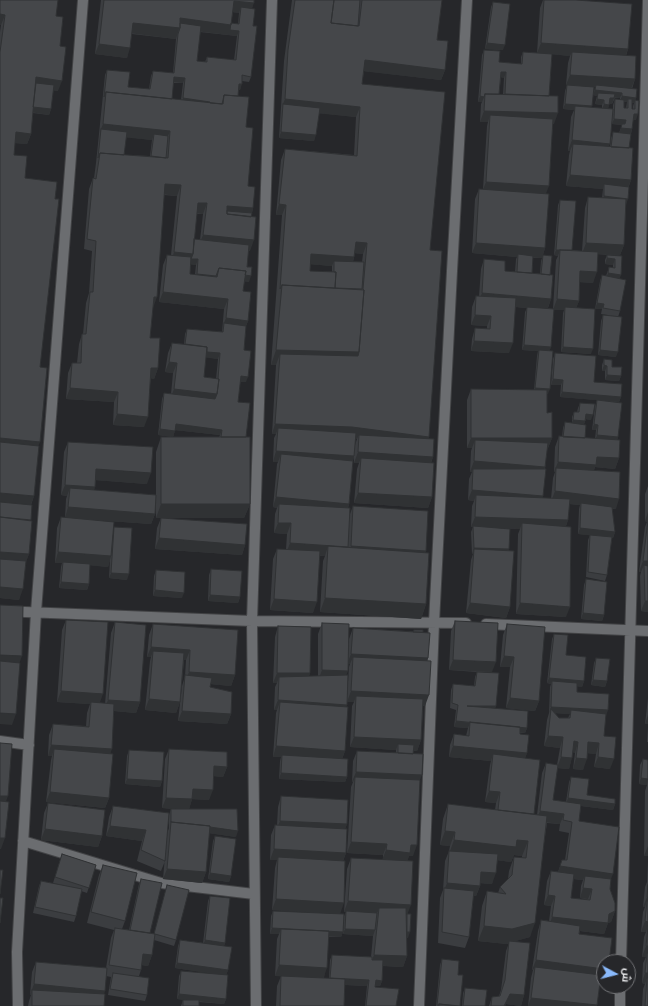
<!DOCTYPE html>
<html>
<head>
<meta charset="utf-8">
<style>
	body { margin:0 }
	#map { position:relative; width:648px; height:1006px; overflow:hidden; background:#26272a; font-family:"Space Grotesk",Cairo,sans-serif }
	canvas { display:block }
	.north { position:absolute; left:596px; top:954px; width:40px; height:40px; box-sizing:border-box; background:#26272a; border:1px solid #717275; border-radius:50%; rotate:97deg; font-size:11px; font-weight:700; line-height:16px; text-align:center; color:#e2e3e5 }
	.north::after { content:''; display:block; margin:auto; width:14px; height:18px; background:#8abafc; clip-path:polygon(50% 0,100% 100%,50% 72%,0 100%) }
</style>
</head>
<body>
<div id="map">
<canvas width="648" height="1006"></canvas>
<div class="north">ش</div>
</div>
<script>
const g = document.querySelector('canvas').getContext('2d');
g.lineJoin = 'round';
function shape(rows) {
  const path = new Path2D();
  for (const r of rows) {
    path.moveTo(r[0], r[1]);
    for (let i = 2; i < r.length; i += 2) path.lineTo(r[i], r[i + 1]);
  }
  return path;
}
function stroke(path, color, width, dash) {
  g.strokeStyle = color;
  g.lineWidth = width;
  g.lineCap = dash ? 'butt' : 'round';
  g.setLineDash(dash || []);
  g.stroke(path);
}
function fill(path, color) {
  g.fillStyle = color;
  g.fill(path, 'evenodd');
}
const street = shape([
	[0,611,252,621,466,623],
	[486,624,648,631],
	[0,741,29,745],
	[23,841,161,883,254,894],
	[621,962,648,0],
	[18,1006,17,952,36,612,83,0],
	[256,1006,252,621,272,0],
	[419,1006,434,623,452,271,467,0],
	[620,1006,620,986]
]);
const wall = shape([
	[0,0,56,16,60,46,58,91,53,90,51,109,49,115,33,113,31,134,27,144,15,143,14,155,25,178,55,199,40,367,38,446,34,496,31,505,29,554,26,561,19,600,0,598,0,32,1,25],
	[101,0,254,0,252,8,253,26,251,77,249,82,242,81,240,90,238,90,238,96,246,127,248,186,253,208,252,213,250,251,248,251,247,267,249,282,244,281,243,291,248,321,246,326,244,350,246,382,240,382,238,402,246,437,250,504,244,518,166,518,245,545,242,555,155,549,157,528,161,518,156,518,156,500,155,514,151,524,95,520,113,530,114,527,127,580,109,578,110,559,108,567,90,565,89,584,87,590,59,588,61,567,62,563,55,563,57,528,61,517,65,518,66,499,67,496,61,495,64,452,68,442,147,484,96,480,94,490,156,495,156,452,161,437,219,437,220,435,175,430,173,437,158,435,162,399,164,393,171,394,173,373,165,372,168,353,172,343,184,344,185,334,187,329,222,332,224,309,159,302,163,265,167,255,171,255,177,196,164,195,150,338,158,368,154,379,151,378,144,427,113,425,114,402,66,399,68,373,72,363,77,363,79,344,82,334,83,334,86,303,89,293,92,251,84,249,89,189,93,178,94,178,96,163,105,75,107,70,128,87,149,89,151,76,153,71,173,73,176,39,132,34,127,58,95,54],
	[233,12,239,13,238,24,231,23],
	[200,32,237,36,234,60,207,57,205,62,197,61],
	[173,83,183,83,181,100,172,99],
	[126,137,152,140,150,156,124,155],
	[197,214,203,214,200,240,194,239],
	[190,264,196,265,195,274,190,274],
	[206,357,218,359,216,379,204,377],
	[292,0,442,0,437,40,445,70,441,80,364,71,362,84,430,250,429,437,428,439,433,457,431,463,432,497,428,508,354,503,357,469,359,463,354,463,354,456,353,461,349,504,348,508,350,514,353,506,426,551,425,553,426,604,421,619,320,612,323,561,325,556,320,556,313,613,270,610,273,559,277,549,286,549,287,534,274,533,275,514,277,508,273,507,277,464,278,462,273,462,274,438,276,434,272,434,276,365,271,365,282,215,276,215,281,160,285,149,354,155,356,117,319,113,314,141,279,138,284,61],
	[355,253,363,254,362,262,353,262,354,257],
	[310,264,332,266,332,272,310,271],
	[355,439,357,439,355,445],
	[543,0,576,0,628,49,626,56,635,79,632,89,636,98,634,103,632,103,632,109,633,109,633,106,635,100,636,120,633,120,632,129,631,134,629,148,631,180,629,186,626,204,624,245,620,255,609,255,622,256,621,275,619,278,620,311,618,317,616,357,598,355,601,321,603,315,614,316,601,314,602,309,595,309,600,281,602,275,606,276,609,267,613,268,613,265,605,264,605,260,607,255,598,254,593,283,580,282,579,301,576,308,591,354,561,352,563,313,564,310,553,310,551,347,549,351,548,394,547,394,547,413,552,438,548,448,547,448,545,469,543,496,542,498,551,499,553,478,555,472,554,472,555,447,559,436,562,437,563,428,565,422,572,423,572,417,574,412,577,412,578,408,580,403,591,420,586,419,584,424,585,438,595,439,596,430,592,430,595,406,597,400,560,397,561,385,551,385,553,359,555,353,594,382,621,397,619,402,618,437,617,440,619,458,615,469,595,467,594,470,616,509,612,509,615,532,613,538,612,538,607,575,605,581,586,577,588,540,590,535,578,534,579,509,580,505,569,504,568,520,566,526,566,617,516,614,518,534,520,529,496,528,509,551,510,607,506,618,466,613,471,560,473,554,472,554,471,532,473,527,471,527,472,506,474,501,468,500,469,479,472,472,470,472,471,451,472,448,467,448,467,400,471,389,534,390,537,356,538,351,522,350,525,312,527,308,515,307,509,353,471,351,472,339,475,328,487,329,487,326,471,325,472,307,476,296,479,296,481,269,484,259,505,271,515,272,516,259,517,257,472,253,475,199,479,189,483,189,487,126,488,122,480,122,481,104,482,102,478,102,482,55,484,50,499,62,521,64,521,57,523,52,537,53,540,8],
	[552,54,570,56,568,63,566,85,567,85,565,91,563,109,574,110,571,117,568,151,570,151,569,155,566,186,603,189,602,198,588,197,585,208,582,251,572,250,560,200,558,205,554,255,558,256,556,260,553,309,548,308,551,299,550,275,543,255,541,261,540,274,532,273,533,258,542,258,545,248,546,193,553,124,554,124,549,96],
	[501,77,504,78,503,94,499,94],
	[579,86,595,87,593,95,597,96,595,104,602,105,602,108,592,108],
	[615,98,620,98,620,99,615,99,613,105,613,109,608,109,609,104,612,104],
	[624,102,627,102,626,108,624,108],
	[612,111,612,124,622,125,619,133,613,132,611,138,610,147,608,147],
	[493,2,503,50,485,49,491,7],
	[604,359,621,376,619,381,605,380,605,371,602,371,602,365],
	[648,486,648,612,641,611,640,576,641,572,639,572,645,527,647,522,645,521,645,494],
	[211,569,240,597,238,603,208,601,209,575],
	[156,570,182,598,153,596,154,576],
	[586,579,604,615,602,621,581,619,584,585],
	[66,620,100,703,105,704,111,633,115,622,140,702,136,713,114,711,110,754,109,798,105,808,46,802,51,760,52,756,48,756,49,735,53,724,86,726,87,713,90,704,57,702,62,630],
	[455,621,492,672,483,672,496,706,495,708,527,728,525,733,520,733,520,734,527,753,525,758,534,815,537,815,542,773,546,763,557,765,560,748,544,746,547,720,549,713,550,687,551,684,547,683,552,639,554,634,566,655,584,681,582,687,577,686,577,692,606,714,604,736,610,769,594,767,596,754,587,753,583,770,573,769,575,753,573,752,569,769,557,768,553,800,566,802,569,782,571,777,587,795,615,804,613,810,581,806,579,821,611,879,610,889,615,911,611,922,608,923,604,934,580,931,579,934,604,962,604,980,600,980,597,1006,528,1006,531,978,533,970,532,970,538,931,541,920,549,921,551,906,544,905,547,881,551,871,558,872,562,860,565,860,569,833,559,831,560,824,547,823,530,937,515,941,524,995,521,1006,506,1004,505,1006,489,1006,492,997,499,996,501,990,506,951,509,943,507,944,478,941,482,906,487,891,498,893,500,887,508,879,509,871,514,857,522,858,522,856,514,855,511,862,497,860,492,884,480,883,480,886,476,896,473,896,469,937,465,948,438,943,440,898,443,890,445,861,449,851,450,846,440,845,443,819,448,804,495,810,496,803,485,802,490,765,491,761,449,757,450,745,454,734,466,736,468,728,454,727,456,710,450,708,451,690,453,684,474,686,475,677,477,672,449,670,451,631],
	[555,713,570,714,568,718,559,718],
	[573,879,583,880,581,886,580,898,588,900,571,898],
	[322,623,349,644,349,639,353,628,423,632,428,658,427,661,425,706,423,706,421,740,417,751,413,751,413,754,420,781,413,856,409,856,407,861,408,938,407,938,407,956,403,967,383,966,382,981,380,986,375,986,375,987,396,1006,365,1006,367,986,345,985,344,1006,276,1006,277,986,281,976,275,976,277,939,279,934,270,934,271,916,273,911,343,932,341,937,329,937,324,978,329,978,330,960,332,955,371,957,373,936,343,934,344,916,346,912,344,912,347,869,351,858,383,860,383,855,347,853,351,787,353,782,352,782,353,761,357,751,396,753,396,750,350,747,352,706,354,702,347,702,346,707,345,751,342,759,347,777,345,782,279,779,280,761,281,757,273,757,276,713,277,710,274,710,275,687,277,683,273,683,275,637,278,626,310,673,309,676,318,676,318,634],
	[348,664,350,664,349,667,347,696,346,675],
	[153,624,235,675,231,686,211,684,210,687,231,714,227,724,178,721,182,686,185,676,186,660,184,660,180,702,176,713,145,710,150,661,151,657,147,657,149,635],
	[507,624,539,701,535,711,506,708,510,667,500,667,503,635],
	[596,658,607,681,605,687,591,685,594,663],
	[648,697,648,724,645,724,648,698],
	[648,727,648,742,647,742],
	[169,749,227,767,223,777,214,776,209,800,192,799,189,809,236,837,209,833,206,872,202,883,163,879,167,833,169,828,169,815,171,809,175,809,162,808,165,759],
	[129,750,162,781,160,787,125,784,127,756],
	[643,759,648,760,648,856,644,856,645,791,647,785,639,784,640,765],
	[281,796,347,824,345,829,346,853,343,861,340,914,272,910,275,868,277,860,270,860,271,835,275,825,277,825,278,807],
	[48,803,102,836,98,847,41,840,44,813],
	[113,806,169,813,165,861,161,871,137,861,142,841,106,836,109,817],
	[215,836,231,876,229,882,208,879,213,841],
	[62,854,96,865,87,893,81,891,76,916,74,922,33,913,39,886,41,881,60,885,53,883],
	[648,861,648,1006,642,1006,643,989,645,984,642,983,643,963,646,957,642,957,644,937,646,932,641,932,643,912,645,907,643,907,645,887,647,882],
	[103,865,125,921,122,929,129,930,139,884,141,879,150,933,154,934,167,885,176,940,174,946,154,940,152,955,148,966,142,965,141,970,139,976,147,995,145,1001,108,995,111,977,106,976,104,994,104,1006,28,1006,29,1001,31,995,30,995,32,972,36,962,106,968,111,938,114,930,87,923,99,875],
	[210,896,225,943,224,946,228,970,226,975,226,999,224,1004,199,1002,199,1006,181,1006,183,1000,186,1000,177,999,179,976,181,971,216,974,175,968,178,946,180,940,203,943,208,901],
	[442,959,458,975,460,1006,436,1006,440,965],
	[465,988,485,1006,462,1006,463,993]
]);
const shadedWall = shape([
	[234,1,254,3,250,14,241,7,239,13,230,12],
	[0,14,5,15,1,25,0,25],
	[180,18,231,25,239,31,237,36,179,29,176,39,129,33,133,23],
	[487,43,505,45,503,50,485,49],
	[541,43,628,49,624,60,572,52,570,56,537,53],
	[99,44,130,48,127,58,95,54],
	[365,60,445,70,441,80,361,71],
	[501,72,506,72,504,78,499,77],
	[570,75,635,79,631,89,596,85,595,87,566,85],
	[36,77,62,81,58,91,34,88],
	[174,77,185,78,183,83,172,82],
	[239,84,242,84,240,90,237,90],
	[595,90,622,93,620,98,597,96,598,93,597,96,593,95],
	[480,96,484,97,482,102,478,102],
	[622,96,636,98,634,103,628,102,628,99,627,102,620,101],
	[183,98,210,102,208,107,181,104],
	[610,98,614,98,612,104,608,104],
	[285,99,360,107,356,117,283,110,283,104],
	[597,99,604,100,602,105,595,104],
	[565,104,592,106,590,112,575,106,574,110,563,109],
	[604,104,609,105,607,110,602,110],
	[32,107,51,109,49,115,30,112],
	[484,111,558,113,554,124,490,122,490,115,488,122,480,122],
	[634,114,638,114,636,120,632,120],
	[614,119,626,120,624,125,612,124],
	[103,124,170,131,166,141,154,134,152,140,100,135,101,129],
	[621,128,632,129,630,135,619,134],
	[16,132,31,134,27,144,13,143],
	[281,132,316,135,314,141,279,138],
	[572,140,610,144,606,154,573,144,570,151,568,151],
	[570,175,631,180,627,190,604,184,603,189,566,186],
	[486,182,549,186,545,196,482,192],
	[165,184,181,185,177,196,161,194],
	[604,196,628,199,626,205,601,202],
	[198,203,207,203,203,214,194,213],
	[279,204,286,205,282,215,276,215],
	[227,206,253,208,250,219,225,216],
	[203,235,254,240,250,251,199,245],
	[356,242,367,243,363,254,352,253],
	[476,243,545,248,542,258,518,257,518,254,517,257,472,253],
	[586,243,624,245,620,255,582,254],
	[556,250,560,250,558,256,554,255],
	[174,252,193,254,198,259,196,265,171,262],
	[311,254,354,257,351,267,334,261,332,266,307,264],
	[607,258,615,259,613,265,605,264],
	[580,271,597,272,593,283,577,282],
	[218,273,251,276,249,282,216,278],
	[608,273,621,275,619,280,606,279],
	[163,292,228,299,224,309,159,302],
	[482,293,551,299,547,310,478,303],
	[154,297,157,297,153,308,150,307],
	[557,299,579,301,575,311,565,307,564,310,553,310],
	[597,303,604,304,602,309,595,309],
	[475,315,491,316,487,326,471,325],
	[226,318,248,321,244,331,224,323],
	[474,341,513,343,509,353,471,351],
	[524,345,551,347,549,352,522,350],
	[563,347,593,349,591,354,561,352],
	[185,349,220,353,218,359,183,355],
	[276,350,359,352,354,367,280,354,276,365,271,365],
	[600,350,618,352,616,357,598,355],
	[169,362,177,363,173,373,165,372],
	[604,365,607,366,605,371,602,371],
	[151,368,158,368,154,379,147,378],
	[607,375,621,376,619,381,605,380],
	[241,376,248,377,246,382,239,382],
	[553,379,563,380,561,385,551,385],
	[70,388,118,392,114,402,66,399],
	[535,388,550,389,548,394,533,393],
	[174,389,217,394,213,405,170,400],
	[562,392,621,397,619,402,560,397],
	[117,414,148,417,144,427,113,425],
	[586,414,593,415,591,420,584,419],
	[573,420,585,421,583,427,571,425],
	[176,424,222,430,220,435,174,430],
	[275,424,352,427,429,437,425,447,359,435,357,439,278,428,276,434,272,434],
	[594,424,598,425,596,430,592,430],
	[160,429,175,431,173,437,158,435],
	[597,435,618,437,616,443,595,441],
	[0,438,40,442,36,452,0,449],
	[471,438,552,438,548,448,475,448,475,440,472,448,467,448],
	[276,451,354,456,351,466,281,454,278,462,273,462],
	[358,452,433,457,429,467,361,458,359,463,354,463],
	[597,457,619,458,615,469,595,467,592,475,556,468,555,472,554,472,558,462],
	[474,461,545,467,541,478,473,469,472,472,470,472],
	[96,469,151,473,147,484,93,480],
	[65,485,95,487,92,497,70,488,67,496,61,495],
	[472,490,543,496,539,506,476,495,474,501,468,500],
	[555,491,619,499,616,509,581,505,581,503,580,505,551,502],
	[0,493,34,496,30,507,0,504],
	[358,493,432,497,428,508,354,503],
	[276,497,349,504,345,514,279,504,277,508,273,507],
	[161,504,250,504,244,518,156,518],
	[68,507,155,514,151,524,65,518],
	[648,512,648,518,647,522,645,521],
	[475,517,568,520,564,531,522,523,520,529,471,527],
	[278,523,291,523,287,534,274,533],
	[580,528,615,532,613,538,578,534],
	[159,538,245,545,242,555,155,549],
	[290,543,348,547,344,557,328,546,325,556,286,554],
	[351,546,426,551,422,561,347,557],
	[474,548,509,549,507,555,474,549,473,554,472,554],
	[0,552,29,554,25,565,0,562],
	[58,552,111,556,108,567,63,563,63,562,62,563,55,563],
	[643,561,648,561,648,572,644,565,641,572,639,572],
	[111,573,129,574,127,580,109,578],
	[61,582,89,584,87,590,59,588],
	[0,587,23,589,19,600,0,598],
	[155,590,184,593,182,598,153,596],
	[210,595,240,597,238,603,208,601],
	[325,598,426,604,421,619,320,612],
	[274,599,317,602,313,613,270,610],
	[645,601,648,601,648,612,641,611],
	[470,603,510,607,506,618,466,613],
	[520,603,570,607,566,617,516,614],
	[583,613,604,615,602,621,581,619],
	[151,647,190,650,186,660,153,658,153,651,151,657,147,657],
	[351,654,428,658,424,669,353,657,350,664,347,664],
	[0,655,22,656,18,667,0,666],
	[504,656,514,657,510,667,500,667],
	[453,660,496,662,492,672,449,670],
	[322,670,348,671,344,681,318,681],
	[189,672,235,675,231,686,185,682],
	[277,673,310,673,306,684,279,677,277,683,273,683],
	[549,678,584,681,582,687,552,684,552,681,551,684,547,683],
	[593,680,607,681,605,687,591,685],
	[61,691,103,694,99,705,91,702,90,704,57,702],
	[351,691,429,695,425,706,418,705,356,696,354,702,347,702],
	[510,698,539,701,535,711,506,708],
	[149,699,180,702,176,713,145,710],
	[108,700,140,702,136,713,104,710],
	[278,700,347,705,343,715,280,702,277,710,274,710],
	[467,706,496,706,494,711],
	[551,707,608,710,606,716,571,710,570,714,550,713,551,709,549,713],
	[182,711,231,714,227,724,178,721],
	[0,713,16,714,12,725,0,724],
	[648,715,648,724,645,724],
	[456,721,470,723,468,728,454,727],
	[470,723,527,728,525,733,470,728],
	[548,736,563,737,560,748,544,746],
	[354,737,421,740,417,751,398,750,398,744,396,750,350,747],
	[574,741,578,742,575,753,570,752],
	[588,742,599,743,596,754,585,753],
	[51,745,112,749,108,760,54,749,52,756,48,756],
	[276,746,345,751,341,761,282,755,281,757,273,757],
	[453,746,527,753,523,764,493,754,491,761,449,757],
	[561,757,572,758,569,769,557,768],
	[598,757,614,759,610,769,594,767],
	[576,758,587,759,583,770,573,769],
	[214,766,227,767,223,777,211,776],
	[356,772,422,775,418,785,355,777,353,782,352,782],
	[281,773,347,777,345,782,279,779],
	[641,778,648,779,647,785,639,784],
	[127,779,162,781,160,787,125,784],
	[193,789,213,790,209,800,189,799],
	[489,791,500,792,496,803,485,802],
	[50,792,109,798,105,808,46,802],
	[0,796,8,796,4,807,0,806],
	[166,798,192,799,189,810,162,808],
	[568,798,615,804,613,810,566,804],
	[540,811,564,814,560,824,536,821],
	[280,821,347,824,343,835,276,831],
	[171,822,238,831,236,837,171,828,171,822,169,828],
	[110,826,146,830,142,841,106,836],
	[45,829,102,836,98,847,41,840],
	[445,831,455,832,450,846,440,845],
	[0,838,5,838,1,849,0,849],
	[454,840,517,840,528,841,522,856,514,855,511,862,449,854],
	[351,842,387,844,383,855,347,853],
	[411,845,417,845,413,856,409,856,407,863,382,860,386,850],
	[648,846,648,856,644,856],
	[274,849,346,853,342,863,278,857,277,860,270,860],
	[560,866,613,874,609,884,585,876,583,880,557,877],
	[167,869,206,872,202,883,163,879],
	[481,872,496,873,492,884,477,883],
	[210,873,231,876,229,882,208,879],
	[447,883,480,886,476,896,444,894,444,891],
	[583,888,592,889,588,899,580,898],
	[548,895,555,896,551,906,544,905],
	[647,897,648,897,648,908,647,901,645,907,643,907],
	[276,899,344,903,340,914,272,910],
	[348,901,411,905,407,915,379,908,377,914,344,912],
	[615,911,611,922,608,923,604,934,549,927,552,917,609,914],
	[645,921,648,922,648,932,648,926,646,932,641,932],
	[535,923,530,937,509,943,509,941,509,943,507,944,478,941,484,926],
	[272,928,343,932,341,937,281,934,281,929,279,934,270,934],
	[345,929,375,930,373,936,343,934],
	[405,932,410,932,408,938,403,938],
	[205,940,225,943,223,948,203,946],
	[646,946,648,946,648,957,647,953,646,957,642,957],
	[143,954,152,955,148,966,140,965],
	[374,955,407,956,403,967,370,965],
	[536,960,604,969,604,980,534,971,535,967,533,970,532,970],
	[177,963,228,970,226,976,175,968],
	[279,965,327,968,323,979,275,976],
	[645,973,648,973,648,984,647,978,645,984,642,983],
	[330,978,369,980,367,986,328,984],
	[376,980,382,981,380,986,374,986],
	[34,984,105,991,101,1001,32,990,31,995,30,995],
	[179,994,226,999,224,1004,177,999],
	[510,994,524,995,521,1006,506,1004,505,1006,504,1006],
	[531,998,597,1005,597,1006,528,1006]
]);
const building = shape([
	[0,0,58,0,56,16,63,17,60,46,66,47,62,81,36,77,31,134,16,132,14,155,27,156,25,178,57,182,55,199,59,199,40,367,47,368,40,442,0,438,0,52,5,15,0,14,0,0],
	[104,0,254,0,254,3,234,1,231,25,180,18,180,28,133,23,130,48,99,44,104,0],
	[295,0,334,0,331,23,359,26,362,0,442,0,437,40,448,41,445,70,365,60,362,84,445,92,430,250,442,251,429,437,352,427,275,424,280,354,358,356,359,352,364,290,363,289,367,243,356,242,354,257,311,254,310,271,336,272,335,288,282,285,280,289,286,205,279,204,285,149,357,156,360,107,285,99,288,50,295,0],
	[334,0,360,0,358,26,331,23,334,0],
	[544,0,576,0,632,4,628,49,541,43,544,0],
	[493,2,510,4,505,45,487,43,493,2],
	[241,7,255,9,253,26,257,26,251,77,242,75,242,84,239,84,238,96,224,95,223,100,222,104,210,103,210,102,183,98,185,78,174,77,172,99,106,92,104,97,107,70,130,72,128,87,150,89,153,71,174,73,178,34,180,28,180,23,201,26,197,61,207,62,207,57,236,60,239,31,230,30,231,23,239,24,241,7],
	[484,50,500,51,499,62,522,64,523,52,552,54,549,96,505,94,506,72,501,72,499,94,485,94,484,97,480,96,484,50],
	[572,52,636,56,635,79,570,75,572,52],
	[36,83,54,85,51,109,33,107,36,83],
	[567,85,594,87,592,106,565,104,567,85],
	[596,85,637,89,636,98,622,96,622,93,595,90,596,85],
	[106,92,223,104,224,95,249,97,246,127,253,128,248,186,255,187,253,208,227,206,227,214,256,217,254,240,203,235,207,203,198,203,193,254,174,252,181,185,165,184,157,297,154,297,150,338,160,338,158,368,151,368,148,417,117,414,118,392,70,388,72,363,81,363,82,334,86,334,90,292,93,292,96,241,87,239,93,178,96,179,100,153,168,158,170,131,103,124,106,92],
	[598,93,615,94,614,98,610,98,609,105,604,104,604,100,597,99,598,93],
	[485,94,558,96,558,113,484,111,485,94],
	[615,99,624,100,624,108,628,108,628,99,632,99,632,109,635,109,635,100,639,101,638,114,634,114,632,129,621,128,622,124,625,124,626,120,614,119,615,99],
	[283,104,320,108,316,135,281,132,283,104],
	[575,106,613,109,610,144,572,140,575,106],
	[490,115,553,119,549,186,486,182,490,115],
	[101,129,127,132,124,155,100,153,98,158,101,129],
	[613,132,631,134,629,148,611,147,613,132],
	[154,134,168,136,166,158,151,156,154,134],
	[573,144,633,148,631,180,570,175,573,144],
	[604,184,629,187,628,199,604,196,604,184],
	[479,189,549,194,545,248,476,243,479,189],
	[588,197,626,199,624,245,586,243,588,197],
	[560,200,576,201,572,250,556,250,560,200],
	[227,211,252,213,251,217,227,214,227,211],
	[194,239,249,245,247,267,252,267,251,276,245,275,246,271,219,268,216,276,197,274,198,259,191,259,193,254,194,239],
	[560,250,598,252,597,272,580,271,579,301,557,299,560,250],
	[518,254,533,256,532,273,517,272,518,254],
	[167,255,191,257,190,274,217,277,219,268,246,271,243,291,251,292,248,321,226,318,228,299,163,292,167,255],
	[543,255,552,256,550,275,541,274,543,255],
	[607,255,622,256,621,275,608,273,609,267,615,268,615,259,607,258,607,255],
	[484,259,505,261,505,271,553,275,551,299,482,293,484,259],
	[334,261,364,262,362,289,335,288,336,272,334,272,334,261],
	[602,275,626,280,620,311,603,308,604,304,597,303,602,275],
	[282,285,364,290,359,352,276,350,282,285],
	[476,296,516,298,513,343,474,341,475,328,490,329,491,316,475,315,476,296],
	[527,307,554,309,551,347,524,345,527,307],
	[565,307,595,309,593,349,563,347,565,307],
	[603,315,622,317,618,352,600,350,603,315],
	[224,323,246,326,244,350,251,351,248,377,241,376,238,402,250,403,246,437,221,437,222,430,176,424,175,431,160,429,164,393,215,399,217,394,219,379,218,379,220,353,207,352,207,347,185,344,187,329,223,332,224,323],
	[172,343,207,347,204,377,219,379,217,394,174,389,177,363,169,362,172,343],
	[539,350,553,351,550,389,535,388,539,350],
	[555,353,596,356,594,382,622,384,621,397,562,392,563,380,553,379,555,353],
	[604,359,612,360,612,367,622,367,621,376,607,375,607,366,604,365,604,359],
	[471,389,547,390,547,413,552,412,552,438,471,438,471,389],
	[597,400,622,403,618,437,597,435,598,425,594,424,597,400],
	[580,403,595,404,593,415,586,414,585,421,573,420,574,412,579,412,580,403],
	[565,422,586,425,585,438,563,437,565,422],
	[278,428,356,433,354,456,276,451,278,428],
	[359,435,434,439,433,457,358,452,359,435],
	[559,436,620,440,619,458,597,457,596,465,558,462,559,436],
	[161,437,250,437,250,504,161,504,161,437],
	[475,440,548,443,545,467,474,461,475,440],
	[0,442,39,446,34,496,0,493,0,442],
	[68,442,153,447,151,473,96,469,95,487,65,485,68,442],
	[281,454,353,461,349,504,276,497,281,454],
	[361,458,434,463,432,497,358,493,361,458],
	[556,468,620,472,619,499,555,491,556,468],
	[473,469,546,469,543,496,472,490,473,469],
	[70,488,156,495,155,514,68,507,70,488],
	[476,495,570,499,568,520,475,517,476,495],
	[0,502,32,505,31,520,0,517,0,502],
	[581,503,612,507,615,532,580,528,581,503],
	[279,504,350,508,348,547,290,543,291,523,278,523,279,504],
	[353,506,428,511,426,551,351,546,353,506],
	[0,517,32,521,29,554,0,552,0,517],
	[61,517,114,522,111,556,58,552,61,517],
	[161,518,247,524,245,545,159,538,161,518],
	[648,520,648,561,643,561,648,520],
	[522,523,571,527,570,607,520,603,522,523],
	[473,526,510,529,509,549,474,548,473,526],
	[114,527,132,528,129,574,111,573,114,527],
	[590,535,612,537,607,575,588,572,590,535],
	[328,546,429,553,426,604,325,598,328,546],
	[277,549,320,551,317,602,274,599,277,549],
	[474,549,514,551,510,607,470,603,474,549],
	[0,559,26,561,23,589,0,587,0,559],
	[63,562,90,564,89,584,61,582,63,562],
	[644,565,648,566,648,601,645,601,644,565],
	[211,569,242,571,240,597,210,595,211,569],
	[156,570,185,572,184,593,155,590,156,570],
	[586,579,607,582,604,615,583,613,586,579],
	[0,605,23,606,22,656,0,655,0,605],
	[66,620,108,622,103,694,61,691,66,620],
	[455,621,498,623,496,662,453,660,455,621],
	[115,622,146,625,140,702,108,700,115,622],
	[322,623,349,624,348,671,322,670,322,623],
	[153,624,238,630,235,675,189,672,190,650,151,647,153,624],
	[507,624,545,627,539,701,510,698,514,657,504,656,507,624],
	[278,626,311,627,310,673,277,673,278,626],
	[353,628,430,633,428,658,351,654,353,628],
	[414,630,423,630,423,632,413,632,414,630],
	[554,634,568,635,566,655,586,657,584,681,549,678,554,634],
	[153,651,184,653,180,702,149,699,153,651],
	[353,657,431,661,429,695,351,691,353,657],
	[596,658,610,659,607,681,593,680,596,658],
	[0,661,20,663,16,714,0,713,0,661],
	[477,672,499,673,496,706,467,706,528,711,527,728,456,721,458,705,452,703,453,684,475,686,477,672],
	[185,675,212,678,210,687,232,692,231,714,182,711,185,675],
	[348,675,347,705,278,700,279,677,348,675],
	[552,681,577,683,577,692,609,694,608,710,551,707,552,681],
	[356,696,423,699,421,740,354,737,356,696],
	[91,702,114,704,112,749,51,745,53,724,89,727,91,702],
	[280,702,348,707,345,751,276,746,280,702],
	[551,709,559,718,570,718,571,710,606,714,604,736,616,737,614,759,598,757,599,743,588,742,587,759,576,758,578,742,574,741,572,758,561,757,563,737,548,736,551,709],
	[470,722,520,727,520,734,529,735,527,753,453,746,454,734,469,736,470,722],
	[0,743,12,744,8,796,0,796,0,743],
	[398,744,414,745,413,754,398,753,398,744],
	[54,749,113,754,109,798,50,792,54,749],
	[169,749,227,752,227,767,214,766,213,790,193,789,192,799,166,798,169,749],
	[129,750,164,752,162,781,127,779,129,750],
	[357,751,423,754,422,775,356,772,357,751],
	[493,754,540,760,534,814,498,810,500,792,489,791,493,754],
	[282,755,348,759,347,777,281,773,282,755],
	[643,759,648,760,648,779,641,778,643,759],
	[546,763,558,765,553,800,581,804,579,821,619,827,613,874,560,866,562,860,567,860,572,822,563,820,564,814,540,811,546,763],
	[355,777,420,780,417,845,411,845,410,853,386,850,387,844,351,842,355,777],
	[571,777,589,779,587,795,615,799,615,804,568,798,571,777],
	[281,796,348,800,347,824,280,821,281,796],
	[0,801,9,802,5,838,0,838,0,801],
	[48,803,105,810,102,836,45,829,48,803],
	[448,804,547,816,535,923,512,929,484,926,487,891,506,894,500,887,512,875,514,857,526,858,528,841,517,840,516,847,454,840,455,832,445,831,448,804],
	[113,806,169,813,165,861,141,850,146,830,110,826,113,806],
	[171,809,237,809,238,831,210,827,210,826,171,822,171,809],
	[171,822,210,826,206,872,167,869,171,822],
	[275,825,347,829,346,853,274,849,275,825],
	[215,836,236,839,231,876,210,873,215,836],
	[449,851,498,854,496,873,481,872,480,886,447,883,449,851],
	[62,854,96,865,89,888,55,877,62,854],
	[278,857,345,861,344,903,276,899,278,857],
	[351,858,413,861,411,905,348,901,351,858],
	[103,865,137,873,125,921,91,912,103,865],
	[0,870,3,870,0,894,0,870],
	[551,871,574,874,571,898,590,900,592,889,583,888,585,876,611,879,610,889,615,903,615,911,609,914,608,923,552,917,555,896,548,895,551,871],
	[141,879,162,883,150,933,130,930,141,879],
	[41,881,82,889,76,916,35,907,41,881],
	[167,885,189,890,176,940,155,934,154,934,167,885],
	[648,885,648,897,647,897,648,885],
	[444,888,474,891,469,937,442,932,444,888],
	[210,896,230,898,225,943,205,940,210,896],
	[0,898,3,898,0,923,0,898],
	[647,901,648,901,648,922,645,921,647,901],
	[379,908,406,908,407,956,374,955,379,908],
	[273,911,344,914,343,932,272,928,273,911],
	[346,911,377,913,375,930,345,929,346,911],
	[407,914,411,914,410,932,407,932,407,914],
	[541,920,580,926,579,934,612,938,609,962,604,962,604,969,536,960,541,920],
	[648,926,648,946,646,946,648,926],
	[115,928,155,934,152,955,143,954,141,970,109,965,115,928],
	[281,929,329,931,327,968,279,965,281,929],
	[180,940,232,947,228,970,177,963,180,940],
	[509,941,530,943,524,995,510,994,504,1006,491,1006,492,997,500,996,505,980,509,941],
	[647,953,648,953,648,973,645,973,647,953],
	[332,955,372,957,372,960,383,960,382,981,376,980,375,987,399,989,396,1006,366,1006,369,980,330,978,332,955],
	[442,959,459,961,458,975,463,975,460,1006,439,1004,439,1005,437,1005,442,959],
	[36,962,107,968,105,991,34,984,36,962],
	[535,967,601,975,597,1005,531,998,535,967],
	[181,971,228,975,226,999,179,994,181,971],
	[113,973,149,978,147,995,110,989,113,973],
	[281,976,345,979,344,1006,280,1006,281,976],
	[647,978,648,978,648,1006,645,1006,647,978],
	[465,988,487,990,485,1006,463,1006,465,988],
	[32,990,105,994,104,1006,32,1006,32,990],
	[183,1000,199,1000,199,1006,183,1006,183,1000],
	[439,1004,456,1006,439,1006,439,1004]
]);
stroke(street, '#424345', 12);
stroke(street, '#6b6d70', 10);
fill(wall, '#3b3d40');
fill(shadedWall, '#303234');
fill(building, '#45474a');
stroke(building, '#303234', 1);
</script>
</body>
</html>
